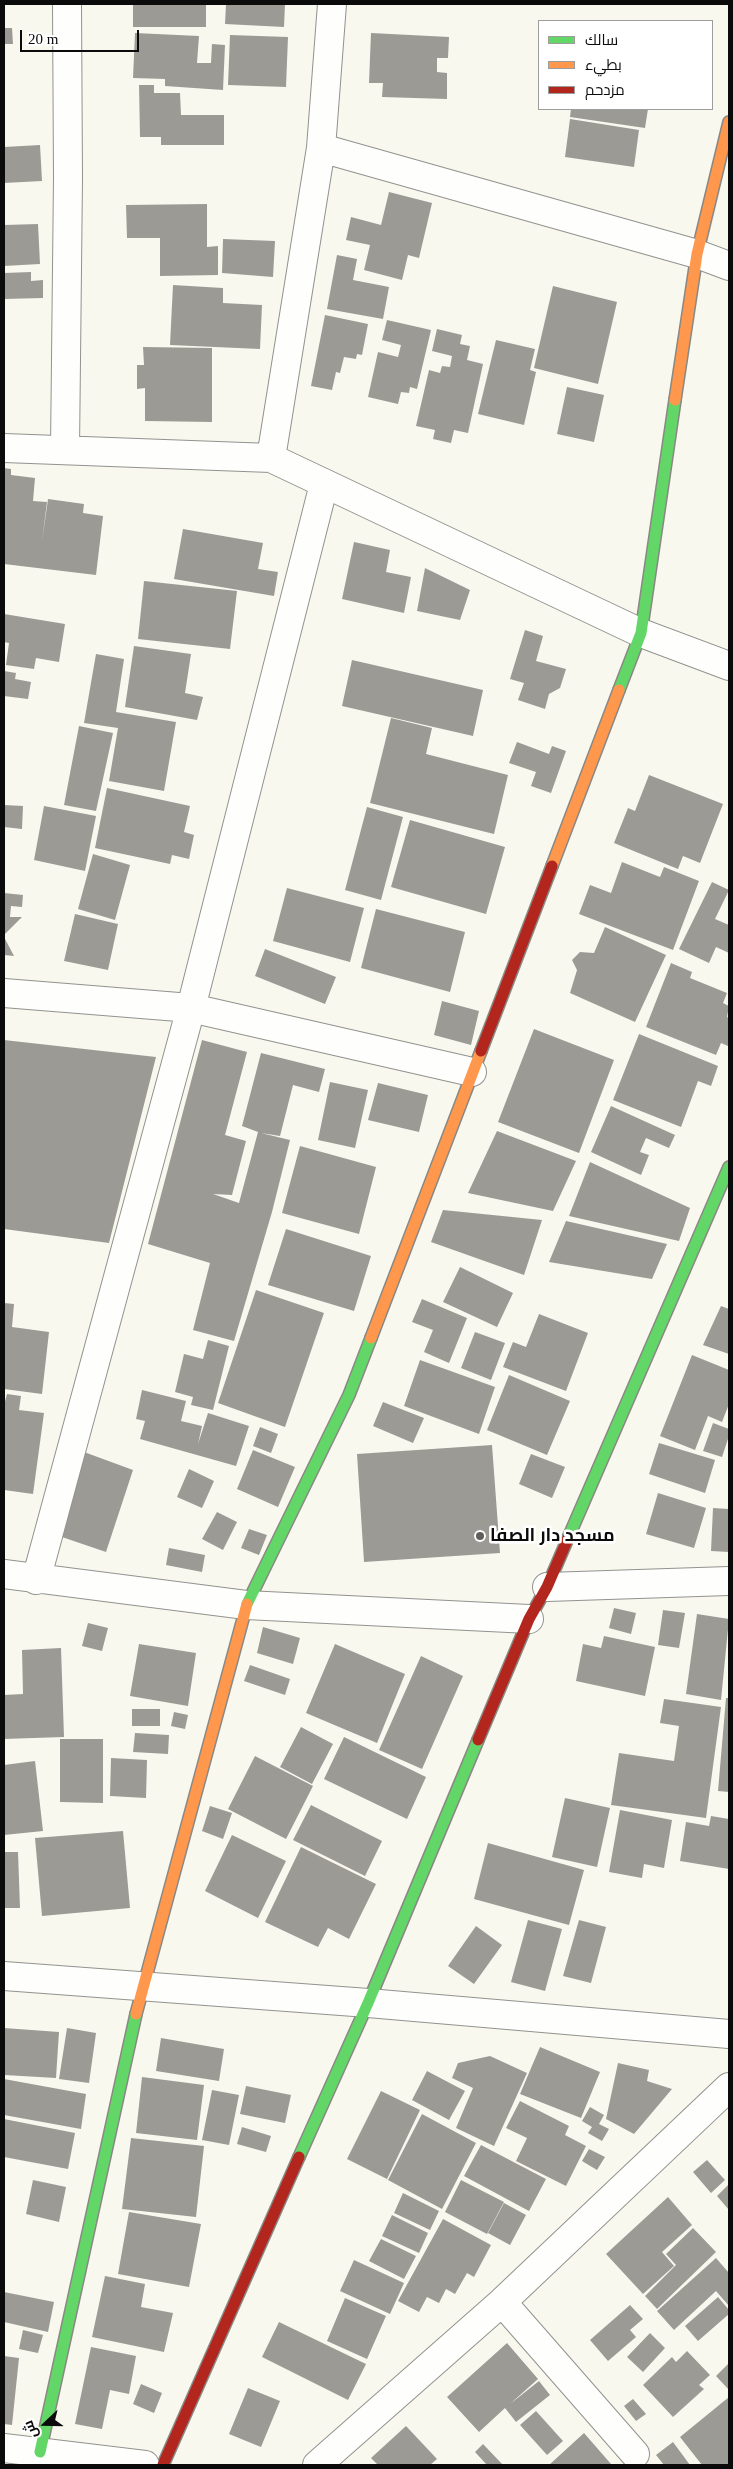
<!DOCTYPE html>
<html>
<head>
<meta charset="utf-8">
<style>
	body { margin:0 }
	#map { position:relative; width:733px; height:2469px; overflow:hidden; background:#f9f8ef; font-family:"Times New Roman",Cairo,serif }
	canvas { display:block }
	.frame { position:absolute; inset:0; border:5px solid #0b0b0b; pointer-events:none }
	.legend { position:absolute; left:538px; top:20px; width:175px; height:90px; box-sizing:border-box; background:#fff; border:1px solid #9d9d9d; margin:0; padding:6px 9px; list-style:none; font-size:15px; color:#0b0b0b }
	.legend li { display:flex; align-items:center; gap:10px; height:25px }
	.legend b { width:25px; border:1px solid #9d9d9d }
	.north { position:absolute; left:20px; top:2399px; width:50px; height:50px; -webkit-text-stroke:4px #fff; paint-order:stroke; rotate:249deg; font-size:14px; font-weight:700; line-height:20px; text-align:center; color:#0b0b0b }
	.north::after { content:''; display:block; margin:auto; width:18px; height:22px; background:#0b0b0b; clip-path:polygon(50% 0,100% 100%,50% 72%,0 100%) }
	.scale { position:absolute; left:20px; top:30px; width:119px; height:22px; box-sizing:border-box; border:2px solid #0b0b0b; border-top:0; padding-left:6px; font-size:15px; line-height:18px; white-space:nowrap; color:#0b0b0b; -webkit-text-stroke:4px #fff; paint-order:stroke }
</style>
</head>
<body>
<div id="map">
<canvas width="733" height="2469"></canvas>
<div class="frame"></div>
<ul class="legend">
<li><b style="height:6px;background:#63d668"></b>سالك</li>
<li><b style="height:6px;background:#ff974d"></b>بطيء</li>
<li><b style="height:6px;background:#b3261e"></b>مزدحم</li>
</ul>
<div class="north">ش</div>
<div class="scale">20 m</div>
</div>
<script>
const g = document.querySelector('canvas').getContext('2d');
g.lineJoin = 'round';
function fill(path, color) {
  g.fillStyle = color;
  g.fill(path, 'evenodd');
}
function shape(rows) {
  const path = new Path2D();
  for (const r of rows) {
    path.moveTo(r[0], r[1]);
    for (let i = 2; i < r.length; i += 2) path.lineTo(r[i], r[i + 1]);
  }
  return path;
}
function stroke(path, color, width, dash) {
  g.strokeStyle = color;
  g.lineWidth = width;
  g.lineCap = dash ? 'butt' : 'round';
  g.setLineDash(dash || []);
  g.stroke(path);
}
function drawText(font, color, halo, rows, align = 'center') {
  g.font = font + ' "Times New Roman",Cairo,serif';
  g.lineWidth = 5;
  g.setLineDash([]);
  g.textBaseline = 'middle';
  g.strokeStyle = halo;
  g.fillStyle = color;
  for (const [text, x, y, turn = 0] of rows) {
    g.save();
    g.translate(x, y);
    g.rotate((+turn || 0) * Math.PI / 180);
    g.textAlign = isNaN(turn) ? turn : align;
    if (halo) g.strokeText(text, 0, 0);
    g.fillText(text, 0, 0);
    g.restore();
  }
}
const building = shape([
	[133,4,206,4,206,27,133,27],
	[226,4,285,4,284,27,225,24],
	[4,28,12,28,13,44,4,44],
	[135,33,199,36,197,63,211,63,212,44,225,45,223,90,165,86,165,79,133,78],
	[371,33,449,37,448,58,437,58,437,72,447,73,447,99,382,97,383,83,369,83],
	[230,35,288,37,286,87,228,85],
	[139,85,154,85,154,93,180,93,181,115,224,115,224,145,161,145,161,137,140,137],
	[571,109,648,109,645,128,570,117],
	[570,119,639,130,634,167,565,157],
	[40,145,42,181,4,183,4,147],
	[389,192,432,203,419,258,408,255,402,280,364,270,370,245,346,240,351,217,381,225],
	[207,204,207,247,218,246,218,275,160,276,160,238,127,238,126,205],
	[38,224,40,264,4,266,4,225],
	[223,239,275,241,273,277,222,273],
	[337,255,357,259,353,280,389,287,383,319,327,309],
	[31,272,31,281,43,280,43,298,4,299,4,273],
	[173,285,223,288,223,303,262,305,260,349,170,345],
	[553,286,617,302,598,384,534,368],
	[325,315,368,324,362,355,357,354,356,359,344,357,340,373,336,372,332,390,311,386],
	[387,320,431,330,417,389,410,387,409,393,401,392,398,404,368,397,378,352,398,357,401,345,382,340],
	[437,329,462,335,460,344,470,346,467,360,483,364,468,433,454,430,451,443,433,439,435,430,416,426,429,370,440,373,442,366,450,367,452,356,432,351],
	[496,340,535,349,530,370,536,372,524,425,478,414],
	[143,347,212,348,212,422,145,421,145,388,137,389,137,365,144,365],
	[567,387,604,395,594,442,557,434],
	[4,468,11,469,11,475,35,478,33,501,47,502,42,542,48,499,84,504,83,513,103,516,96,575,4,564],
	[183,529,263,543,258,569,278,572,274,596,174,579],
	[354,542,390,550,386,572,411,577,404,613,342,599],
	[425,568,470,590,460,620,417,611],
	[144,581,237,591,230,649,138,639],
	[4,614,65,624,59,662,36,658,34,669,6,665,9,643,4,642],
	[525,630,543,636,536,661,566,669,560,688,549,694,545,709,518,700,524,683,510,679],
	[134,646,191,654,185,693,203,697,197,720,125,707],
	[96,654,124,659,116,712,176,722,164,791,109,781,118,728,84,723],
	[352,660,483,690,473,736,342,706],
	[4,671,16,673,15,679,31,682,28,699,4,696],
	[391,718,432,728,426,754,508,775,494,834,370,803],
	[79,726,113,733,96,811,64,805],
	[517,742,549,754,552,746,566,751,551,793,531,786,536,772,509,763],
	[649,775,723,804,700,863,683,856,678,869,614,843,628,808,635,811],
	[107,788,190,806,184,832,194,835,189,859,172,855,170,864,95,848],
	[4,805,23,806,22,829,4,827],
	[44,806,96,816,85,871,34,860],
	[367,807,403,817,381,900,345,890],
	[410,820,505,847,486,914,391,887],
	[93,854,130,865,115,920,78,909],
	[622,862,660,877,664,867,699,881,673,950,579,914,590,885,611,893],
	[712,882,729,890,715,919,729,925,729,953,716,947,709,963,679,949],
	[287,888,364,908,350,962,273,941],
	[4,893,23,895,22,907,11,906,10,917,22,917,4,935],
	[376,909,465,932,450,992,361,968],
	[75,914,118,924,108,970,64,961],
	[605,927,666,955,635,1022,570,993,577,970,572,960,580,952,594,953],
	[4,937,14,956,4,955],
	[265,949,336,977,325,1004,255,976],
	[671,963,692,972,690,978,727,993,723,1003,729,1006,727,1017,729,1018,729,1043,728,1046,721,1043,716,1055,646,1027],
	[442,1001,479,1011,471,1045,434,1035],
	[534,1029,614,1060,579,1153,498,1122],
	[639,1034,718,1066,711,1086,698,1081,681,1127,613,1100],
	[4,1040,156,1057,109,1243,4,1229],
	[202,1040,247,1052,225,1135,246,1141,232,1195,213,1194,239,1203,258,1132,242,1126,261,1053,325,1069,319,1092,293,1085,280,1136,261,1133,290,1140,272,1212,234,1341,193,1330,210,1263,148,1244],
	[330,1082,368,1090,355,1148,318,1140],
	[378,1083,428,1095,419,1132,368,1120],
	[611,1106,675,1135,669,1148,646,1138,640,1152,649,1155,641,1175,591,1152],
	[497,1131,576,1161,553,1211,468,1193],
	[300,1146,376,1167,359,1234,282,1213],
	[590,1162,690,1208,679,1241,569,1216],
	[443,1210,542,1220,524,1275,431,1242],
	[566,1221,667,1244,652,1279,549,1262],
	[286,1229,371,1256,354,1311,268,1285],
	[460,1267,513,1293,497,1327,443,1302],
	[256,1290,324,1313,285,1427,218,1403],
	[422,1299,467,1318,449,1363,424,1352,433,1330,412,1322],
	[4,1303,14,1304,12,1327,49,1332,42,1394,4,1389],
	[721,1306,729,1309,729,1354,703,1345],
	[539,1314,588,1333,566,1391,503,1367,513,1342,526,1347],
	[475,1332,505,1343,491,1380,461,1368],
	[208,1340,229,1346,213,1410,191,1405,193,1397,175,1392,184,1354,203,1359],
	[692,1355,729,1370,729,1404,722,1422,708,1416,695,1450,660,1436],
	[420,1360,495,1387,479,1434,404,1406],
	[509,1375,570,1401,547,1455,487,1430],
	[142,1390,186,1401,181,1421,202,1426,198,1444,208,1413,249,1426,236,1466,140,1439,145,1421,136,1419],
	[7,1394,21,1396,19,1410,44,1413,33,1494,4,1490,4,1405],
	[383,1402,424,1418,413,1443,373,1426],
	[713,1423,729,1429,729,1436,722,1457,703,1451],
	[260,1427,278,1434,271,1453,253,1446],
	[659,1443,715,1460,705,1493,649,1474],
	[492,1445,500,1553,364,1562,357,1454],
	[253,1450,295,1467,278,1507,237,1489],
	[84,1452,133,1470,106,1552,56,1535],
	[531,1454,565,1467,552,1498,519,1484],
	[189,1469,214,1481,202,1508,177,1497],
	[658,1493,706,1508,694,1548,646,1534],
	[713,1508,729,1509,729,1552,711,1551],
	[217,1512,237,1522,223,1550,202,1539],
	[249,1529,267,1535,259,1555,241,1548],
	[169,1548,205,1555,202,1572,166,1565],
	[614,1608,636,1613,631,1634,609,1628],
	[663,1610,685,1613,679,1648,658,1645],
	[697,1614,729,1619,721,1700,686,1694],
	[88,1623,108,1628,102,1651,82,1646],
	[263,1627,300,1638,293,1664,257,1653],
	[604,1636,655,1647,645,1696,576,1681,583,1644,601,1648],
	[139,1644,196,1653,188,1706,130,1696],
	[335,1644,405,1674,377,1743,306,1713],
	[61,1648,64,1737,4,1739,4,1695,23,1694,22,1650],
	[421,1656,463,1676,422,1769,379,1750],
	[250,1665,290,1679,285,1695,244,1681],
	[726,1698,729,1698,729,1792,718,1791],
	[664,1699,721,1707,706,1818,611,1805,619,1753,674,1761,679,1726,660,1723],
	[132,1709,160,1709,160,1726,132,1726],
	[174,1712,188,1715,185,1729,171,1726],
	[301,1727,333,1744,312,1784,280,1767],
	[135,1733,169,1735,168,1754,133,1752],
	[344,1737,426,1777,407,1819,324,1779],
	[60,1739,103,1739,103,1803,60,1802],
	[255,1756,313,1786,286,1839,228,1809],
	[111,1758,147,1760,146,1798,110,1796],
	[35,1761,43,1831,4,1835,4,1765],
	[565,1798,610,1808,597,1867,552,1857],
	[311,1805,382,1841,365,1876,293,1840],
	[210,1806,232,1813,223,1839,202,1831],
	[620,1810,672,1820,664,1868,644,1864,642,1878,609,1872],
	[711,1816,729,1819,729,1869,680,1861,686,1822,709,1826],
	[123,1831,130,1908,42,1916,35,1838],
	[232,1835,286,1861,258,1918,205,1891],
	[488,1843,584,1870,569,1925,474,1899],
	[301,1847,376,1884,349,1939,328,1928,318,1947,265,1922],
	[4,1852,18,1852,20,1908,4,1908],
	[528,1920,562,1929,545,1991,511,1982],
	[579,1920,606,1927,591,1983,563,1976],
	[476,1926,502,1945,474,1984,448,1966],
	[4,2028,59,2032,56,2078,4,2075],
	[67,2028,96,2033,89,2083,59,2079],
	[161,2038,224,2049,219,2081,156,2071],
	[540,2047,600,2072,581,2118,520,2094],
	[490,2056,527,2073,494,2146,456,2128,473,2088,452,2078,458,2063],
	[618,2063,649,2070,647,2081,672,2089,634,2134,606,2119],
	[427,2071,465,2091,449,2120,412,2100],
	[142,2077,204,2085,197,2140,136,2133],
	[4,2079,86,2094,81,2129,4,2115],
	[246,2086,291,2095,285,2123,240,2114],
	[212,2090,239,2095,229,2145,202,2140],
	[381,2091,420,2110,387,2179,347,2159],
	[520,2101,569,2126,565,2135,586,2146,566,2186,516,2161,527,2138,506,2128],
	[590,2107,604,2115,599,2124,609,2129,602,2141,588,2133,592,2127,582,2121],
	[422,2114,476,2143,442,2209,388,2180],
	[4,2119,75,2133,68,2169,4,2157],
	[242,2127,271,2136,266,2152,237,2144],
	[131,2138,204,2146,196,2217,122,2209],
	[481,2145,546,2179,529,2211,464,2176],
	[589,2149,605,2157,597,2170,582,2161],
	[707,2160,725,2180,711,2193,693,2172],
	[33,2180,66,2187,59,2222,26,2214],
	[461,2180,504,2202,487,2234,445,2212],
	[729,2184,729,2210,717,2196],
	[403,2193,439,2211,430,2230,394,2213],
	[668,2197,692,2225,662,2252,674,2266,643,2294,606,2254],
	[504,2203,526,2215,510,2245,488,2233],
	[129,2212,201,2224,189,2287,118,2274],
	[392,2215,428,2233,419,2253,382,2236],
	[443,2219,491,2245,474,2277,467,2273,455,2294,446,2289,439,2303,427,2297,419,2312,398,2301],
	[693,2228,716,2252,657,2309,645,2296,676,2265,666,2254],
	[381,2239,416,2256,404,2279,369,2261],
	[716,2258,729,2273,729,2306,716,2291,674,2330,657,2311],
	[354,2260,404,2283,390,2314,340,2291],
	[105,2276,145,2284,141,2307,173,2313,164,2352,92,2337],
	[4,2292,54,2302,48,2332,4,2322],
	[718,2297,729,2310,729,2314,698,2341,685,2326],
	[345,2298,386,2316,367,2359,327,2341],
	[630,2305,643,2319,630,2330,636,2337,608,2361,590,2340],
	[279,2322,366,2364,348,2400,262,2357],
	[23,2330,43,2335,38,2353,19,2349],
	[650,2333,665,2348,643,2372,627,2357],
	[507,2343,538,2379,510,2404,539,2381,550,2395,516,2422,505,2408,479,2432,447,2397],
	[91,2347,136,2356,129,2394,110,2390,102,2429,75,2424],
	[687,2351,710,2375,699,2385,704,2389,673,2417,643,2385,672,2357,676,2362],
	[4,2356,19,2358,12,2425,4,2424],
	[729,2363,729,2390,716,2376],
	[141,2384,162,2393,154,2413,133,2404],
	[248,2388,280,2401,261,2447,229,2434],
	[729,2397,729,2465,702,2465,680,2437],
	[633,2399,646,2414,636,2421,624,2406],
	[536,2411,563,2441,547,2455,520,2425],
	[406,2426,437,2459,430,2465,378,2465,371,2458],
	[584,2433,611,2464,549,2465],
	[673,2442,690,2465,664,2465,656,2455],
	[483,2444,503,2465,487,2465,475,2452]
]);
const street = shape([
	[321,148,697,254,729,266],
	[4,448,271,458,641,633,729,666],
	[65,449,68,178,67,4],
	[271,458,321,148,332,4],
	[4,993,191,1008,472,1072],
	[4,1574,246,1605,529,1619],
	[36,1580,191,1008,324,484],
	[547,1587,729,1581],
	[4,1976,368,2003,729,2034],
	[502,2302,635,2454],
	[4,2448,145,2465],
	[317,2465,502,2302,729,2087]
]);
const fast = shape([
	[619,690,641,633,675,400],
	[569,1536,729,1167],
	[247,1604,349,1395,371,1338],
	[299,2157,368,2003,478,1740],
	[40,2452,136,2014]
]);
const slow = shape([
	[675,400,697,254,729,122],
	[552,866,619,690],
	[371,1338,481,1051],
	[136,2014,247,1604]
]);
const jam = shape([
	[481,1051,552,866],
	[478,1740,529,1619,547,1587,569,1536],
	[163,2465,299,2157]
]);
const markers = [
	[480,1536,5,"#5e5e5b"]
];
const poiNames = [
	["مسجد دار الصفا",490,1536]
];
fill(building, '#9c9a95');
stroke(street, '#92928e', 30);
stroke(fast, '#898884', 14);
stroke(slow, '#898884', 14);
stroke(jam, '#898884', 14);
stroke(street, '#fefefd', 28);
stroke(fast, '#63d668', 11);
stroke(slow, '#ff974d', 11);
stroke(jam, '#b3261e', 11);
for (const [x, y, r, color] of markers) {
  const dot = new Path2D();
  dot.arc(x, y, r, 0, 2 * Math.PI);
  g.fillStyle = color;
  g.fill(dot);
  stroke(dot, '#fff', 2);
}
drawText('bold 18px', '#0b0b0b', '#fff', poiNames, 'left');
</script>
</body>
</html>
